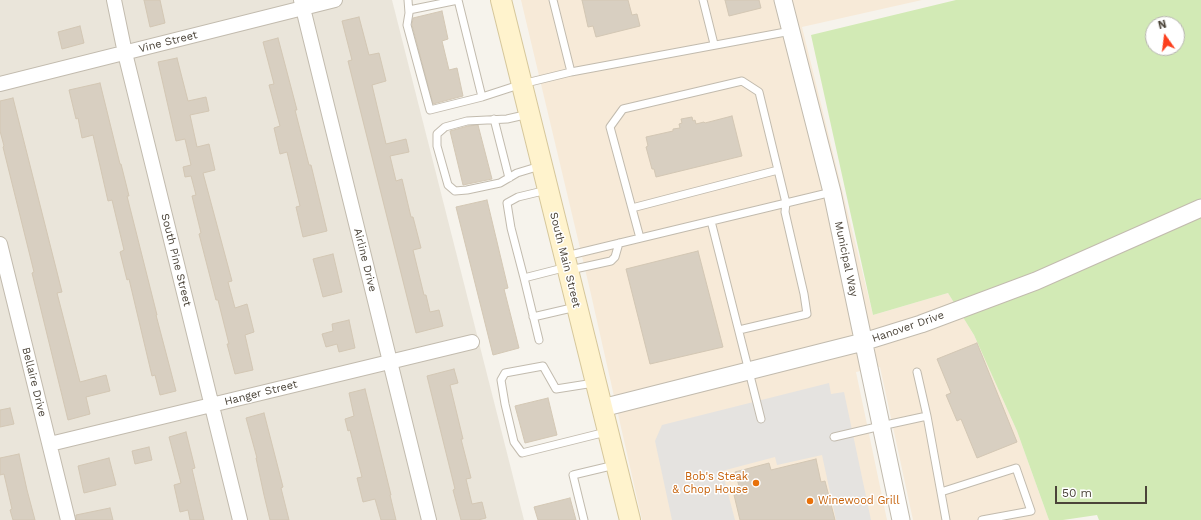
<!DOCTYPE html>
<html>
<head>
<meta charset="utf-8">
<style>
	body { margin:0 }
	#map { position:relative; width:1201px; height:520px; overflow:hidden; background:#f6f3ec; font-family:"Work Sans",sans-serif }
	canvas { display:block }
	.north { position:absolute; left:1145px; top:16px; width:40px; height:40px; box-sizing:border-box; background:#fff; border:1px solid #b7b4b0; border-radius:50%; rotate:346deg; font-size:11px; font-weight:700; line-height:16px; text-align:center; color:#4b4439 }
	.north::after { content:''; display:block; margin:auto; width:14px; height:18px; background:#fc3f1d; clip-path:polygon(50% 0,100% 100%,50% 72%,0 100%) }
	.scale { position:absolute; left:1055px; top:486px; width:92px; height:18px; box-sizing:border-box; border:2px solid #4b4439; border-top:0; padding-left:5px; font-size:12px; line-height:14px; white-space:nowrap; color:#4b4439; -webkit-text-stroke:3px #fff; paint-order:stroke }
</style>
</head>
<body>
<div id="map">
<canvas width="1201" height="520"></canvas>
<div class="north">N</div>
<div class="scale">50 m</div>
</div>
<script>
const g = document.querySelector('canvas').getContext('2d');
g.lineJoin = 'round';
function fill(path, color) {
  g.fillStyle = color;
  g.fill(path, 'evenodd');
}
function shape(rows) {
  const path = new Path2D();
  for (const r of rows) {
    path.moveTo(r[0], r[1]);
    for (let i = 2; i < r.length; i += 2) path.lineTo(r[i], r[i + 1]);
  }
  return path;
}
function stroke(path, color, width, dash) {
  g.strokeStyle = color;
  g.lineWidth = width;
  g.lineCap = dash ? 'butt' : 'round';
  g.setLineDash(dash || []);
  g.stroke(path);
}
function drawText(font, color, halo, rows, align = 'center') {
  g.font = font + ' "Work Sans",sans-serif';
  g.lineWidth = 3;
  g.setLineDash([]);
  g.textBaseline = 'middle';
  g.strokeStyle = halo;
  g.fillStyle = color;
  for (const [text, x, y, turn = 0] of rows) {
    g.save();
    g.translate(x, y);
    g.rotate((+turn || 0) * Math.PI / 180);
    g.textAlign = isNaN(turn) ? turn : align;
    if (halo) g.strokeText(text, 0, 0);
    g.fillText(text, 0, 0);
    g.restore();
  }
}
const residential = shape([
	[0,0,392,0,524,520,0,520]
]);
const commercial = shape([
	[521,0,922,0,802,27,873,315,948,293,974,335,1017,431,1049,520,913,520,880,367,856,372,887,520,642,520,590,290]
]);
const green = shape([
	[956,0,1201,0,1201,520,1099,520,1097,515,1063,520,1049,520,1017,431,974,335,948,293,873,315,811,35],
	[1153,24,1177,24,1177,48,1153,48]
]);
const parking = shape([
	[829,383,831,394,844,392,871,520,836,520,822,455,777,465,775,457,722,471,735,520,672,520,655,441,662,425]
]);
const building = shape([
	[144,0,160,0,165,23,150,27,144,0],
	[582,0,628,0,632,15,637,14,640,26,596,37,593,26,588,27,582,0],
	[725,0,759,0,761,8,729,16,725,0],
	[442,11,448,39,442,41,449,70,457,68,463,96,433,104,412,25,413,18,442,11],
	[359,17,369,55,379,53,386,81,372,85,386,144,406,139,409,152,390,156,396,181,402,179,411,217,413,217,421,248,413,250,424,295,426,295,430,312,439,310,443,326,416,333,348,61,352,60,342,21,359,17],
	[80,26,84,43,62,49,58,32,80,26],
	[278,38,297,110,295,110,309,165,311,165,327,231,303,237,296,207,300,206,287,152,280,154,274,128,280,126,269,85,274,84,263,42,278,38],
	[177,58,188,101,206,97,209,111,190,115,197,147,209,144,215,170,203,173,232,281,228,282,235,308,247,304,254,332,245,335,253,370,235,374,227,344,229,344,218,300,216,300,199,234,201,233,192,196,196,195,191,176,185,177,183,167,191,165,185,139,176,141,158,62,177,58],
	[100,83,120,164,121,164,129,196,127,196,157,315,156,315,176,391,160,395,155,375,152,376,129,279,127,280,120,252,124,250,112,200,108,201,93,135,82,138,78,118,76,119,69,90,100,83],
	[13,98,62,292,57,293,80,382,106,375,110,391,86,397,90,414,68,420,32,273,34,272,3,147,4,146,0,131,0,101,13,98],
	[732,116,742,156,656,177,654,169,652,169,646,147,648,146,646,137,673,131,673,129,680,128,679,124,682,123,681,119,692,117,693,121,695,120,696,124,704,122,705,123,732,116],
	[478,125,492,179,463,185,450,131,468,126,478,125],
	[487,200,508,288,504,289,519,348,493,355,456,207,487,200],
	[698,251,723,347,650,364,626,269,698,251],
	[333,254,342,292,323,297,313,259,333,254],
	[349,320,355,348,339,352,337,344,326,347,322,334,333,331,332,324,349,320],
	[977,343,1017,442,977,458,961,419,957,421,946,395,951,393,937,359,977,343],
	[454,369,458,383,450,385,463,439,461,439,471,478,466,479,472,504,482,502,486,518,478,520,461,520,453,490,455,489,427,376,454,369],
	[365,389,391,495,390,495,396,520,381,520,375,499,363,502,357,478,362,477,350,430,348,431,345,419,354,416,349,393,365,389],
	[548,398,557,435,525,443,515,406,548,398],
	[10,408,14,424,0,427,0,410,10,408],
	[264,413,283,487,281,488,289,520,270,520,264,495,256,458,257,458,246,418,264,413],
	[186,432,195,468,192,469,204,520,190,520,188,510,180,512,174,485,181,483,169,437,186,432],
	[149,447,152,460,135,464,132,451,149,447],
	[19,454,27,490,35,520,13,520,10,510,12,509,4,474,0,475,0,458,19,454],
	[109,458,116,485,84,493,78,466,109,458],
	[816,459,821,482,825,481,835,520,740,520,734,495,741,493,735,472,769,463,771,470,816,459],
	[570,498,576,520,538,520,534,507,570,498],
	[110,508,113,520,76,520,76,515,110,508]
]);
const service = shape([
	[408,0,409,13,407,25,430,110,482,97,522,84,571,72,553,0],
	[458,0,482,97],
	[703,0,714,44],
	[409,10,458,0],
	[571,72,791,31],
	[529,114,507,119,467,121,445,127,437,134,437,146,448,185,455,191,467,190,500,183,517,173,540,166],
	[494,119,509,178],
	[632,208,778,170],
	[711,221,761,419],
	[640,238,610,127,623,109,742,81,759,92,786,203,785,212,804,294,807,314,739,330],
	[566,256,832,192],
	[570,270,611,261,615,257,619,243],
	[524,278,567,267],
	[533,317,576,307],
	[539,340,524,278,511,228,507,203,518,197,547,190],
	[917,372,927,416],
	[594,383,556,389,543,366,505,373,501,380,505,404,514,442,522,453,606,432],
	[834,437,881,426,927,416,946,520],
	[941,492,1016,468,1031,511,982,520],
	[584,520,573,475,615,465]
]);
const minor = shape([
	[114,0,125,53,240,520],
	[301,0,429,520],
	[0,84,335,0],
	[0,244,68,520],
	[50,444,472,342]
]);
const tertiary = shape([
	[783,0,832,192,901,520],
	[602,408,863,342,921,324,1036,281,1201,208]
]);
const secondary = shape([
	[501,0,630,520]
]);
const markers = [
	[756,483,4,"#e8710a"],
	[810,501,4,"#e8710a"]
];
const streetNames = [
	["Vine Street",168,42,-14],
	["Municipal Way",846,259,78],
	["South Pine Street",176,260,76],
	["Airline Drive",365,260,76],
	["South Main Street",565,260,76],
	["Hanover Drive",908,327,-19],
	["Bellaire Drive",34,382,76],
	["Hanger Street",261,393,-14]
];
const foodNames = [
	["Bob's Steak",748,477],
	["& Chop House",748,490],
	["Winewood Grill",818,501,"left"]
];
fill(residential, '#eae5da');
fill(commercial, '#f7ead8');
fill(green, '#d2eab5');
fill(parking, '#e5e3e0');
fill(building, '#d8cfc1');
stroke(building, '#d3c7b4', 1);
stroke(service, '#c2bbae', 9);
stroke(minor, '#c2bbae', 16);
stroke(tertiary, '#c2bbae', 19);
stroke(secondary, '#d6c79b', 22);
stroke(service, '#fff', 7);
stroke(minor, '#fff', 14);
stroke(tertiary, '#fff', 17);
stroke(secondary, '#fff3cd', 20);
for (const [x, y, r, color] of markers) {
  const dot = new Path2D();
  dot.arc(x, y, r, 0, 2 * Math.PI);
  g.fillStyle = color;
  g.fill(dot);
  stroke(dot, '#fff', 1.5);
}
drawText('11px', '#4b4439', '#fff', streetNames);
drawText('11px', '#c56008', '#fff', foodNames, 'right');
</script>
</body>
</html>
